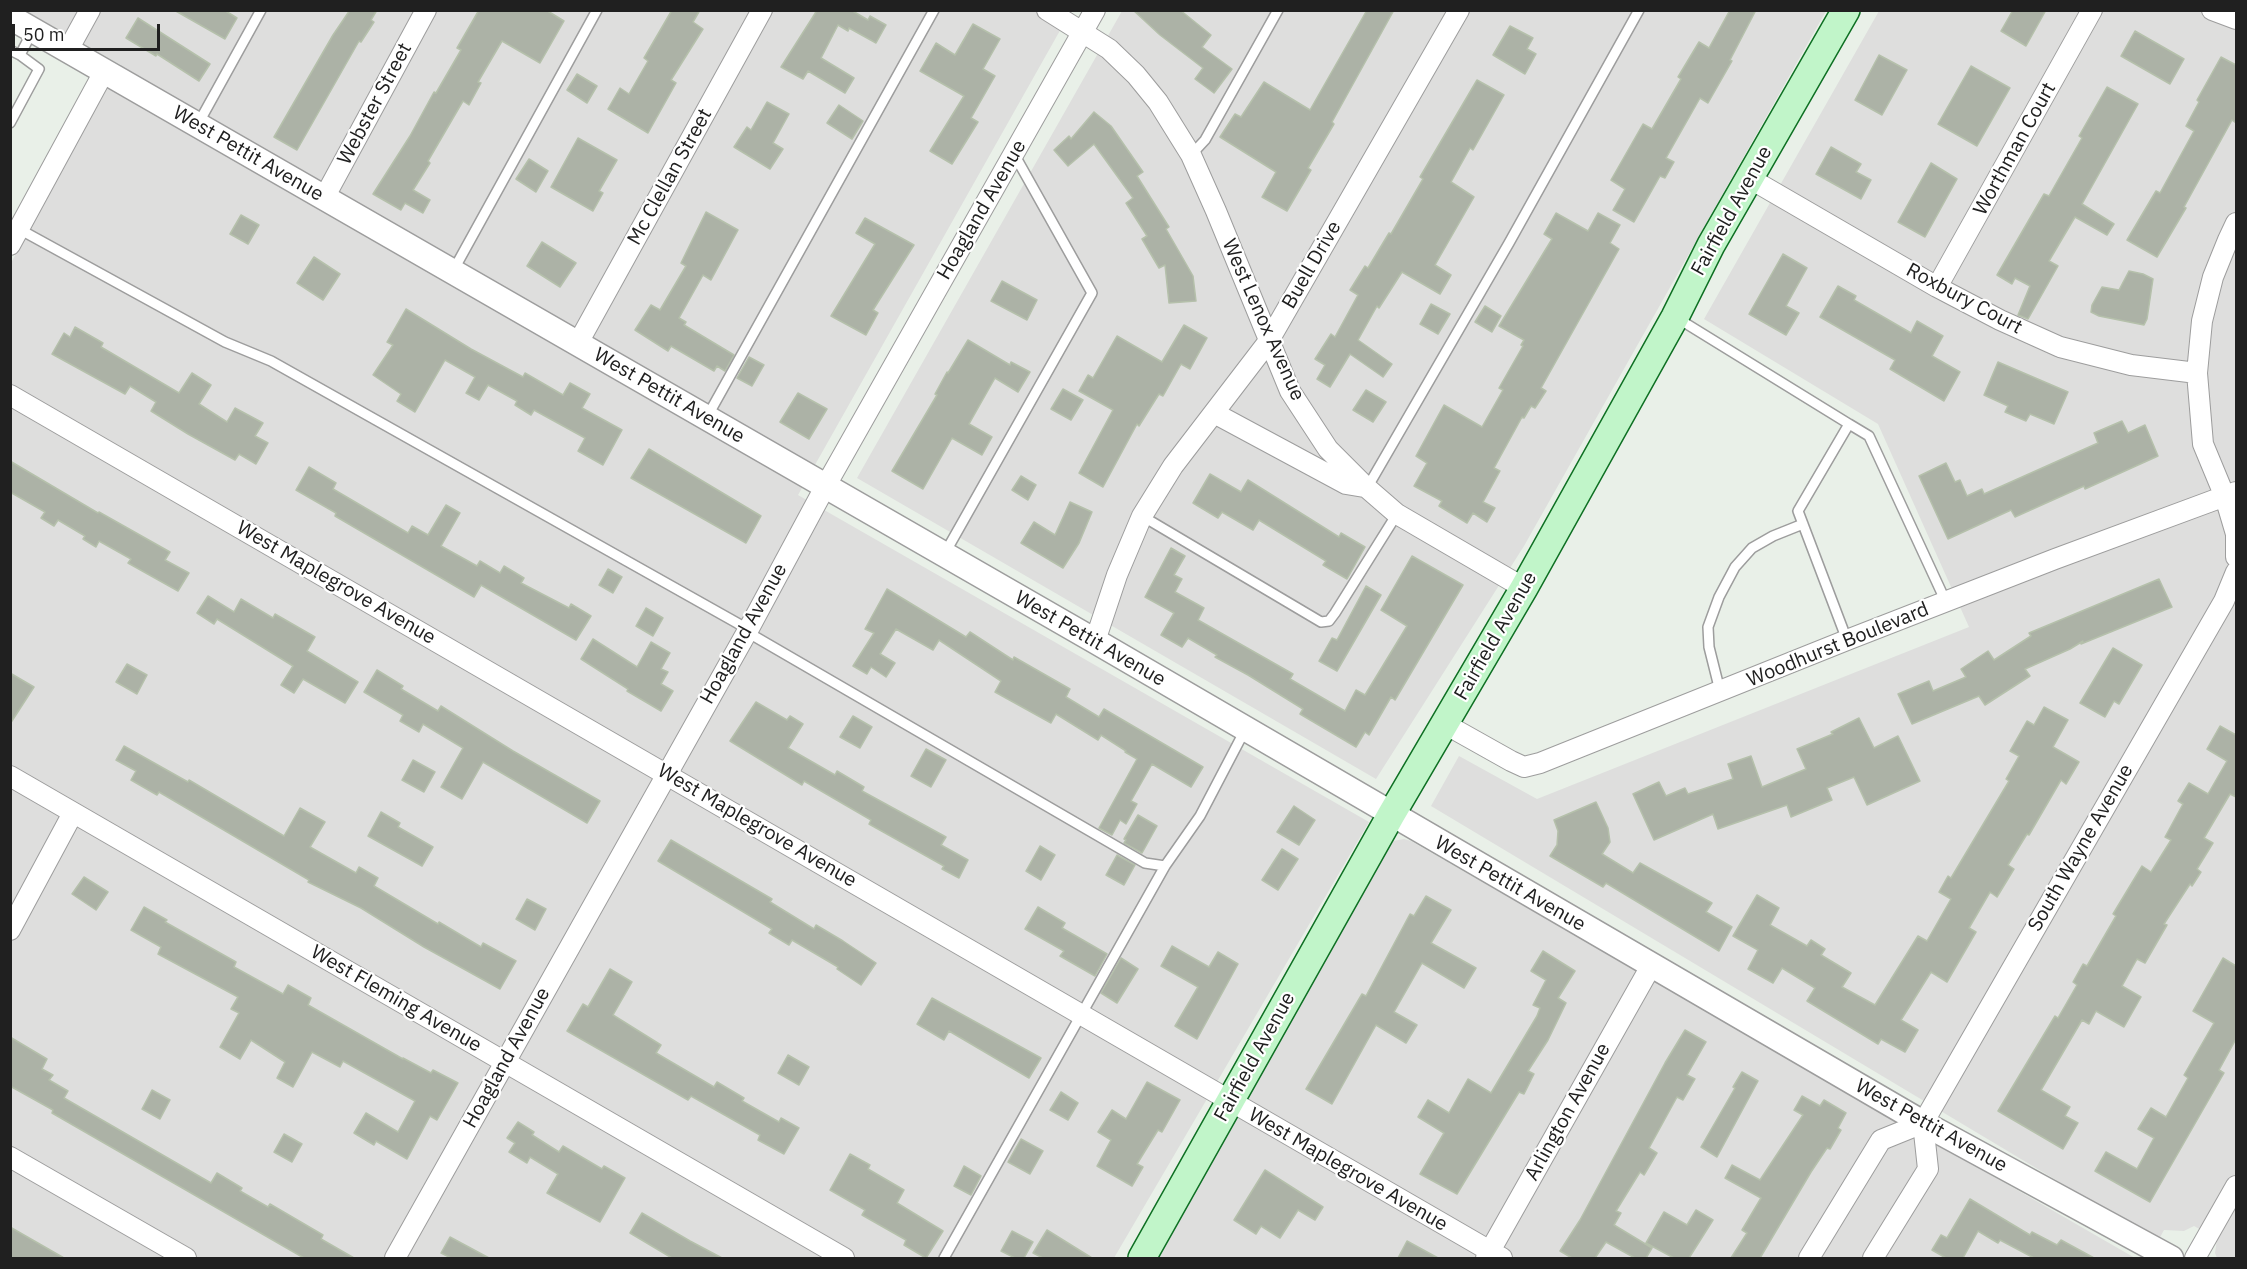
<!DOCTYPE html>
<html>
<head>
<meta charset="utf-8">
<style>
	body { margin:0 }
	#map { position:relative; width:2247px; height:1269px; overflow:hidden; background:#e9f0e8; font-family:"IBM Plex Sans",sans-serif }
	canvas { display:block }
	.frame { position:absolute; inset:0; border:12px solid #202020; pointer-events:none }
	.scale { position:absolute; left:12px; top:24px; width:148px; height:27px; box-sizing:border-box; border:3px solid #202020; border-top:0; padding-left:8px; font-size:18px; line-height:21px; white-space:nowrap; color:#202020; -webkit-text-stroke:4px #fff; paint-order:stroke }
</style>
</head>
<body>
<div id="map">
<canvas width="2247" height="1269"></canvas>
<div class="frame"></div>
<div class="scale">50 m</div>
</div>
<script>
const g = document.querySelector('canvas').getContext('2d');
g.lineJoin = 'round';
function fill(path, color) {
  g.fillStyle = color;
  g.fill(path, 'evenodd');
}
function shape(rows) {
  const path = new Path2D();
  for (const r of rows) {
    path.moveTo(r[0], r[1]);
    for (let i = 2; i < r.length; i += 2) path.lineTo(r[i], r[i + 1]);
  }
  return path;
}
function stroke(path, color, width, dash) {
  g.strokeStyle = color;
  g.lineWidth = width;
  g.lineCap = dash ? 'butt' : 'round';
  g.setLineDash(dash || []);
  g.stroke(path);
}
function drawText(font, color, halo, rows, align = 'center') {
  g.font = font + ' "IBM Plex Sans",sans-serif';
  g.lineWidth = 4.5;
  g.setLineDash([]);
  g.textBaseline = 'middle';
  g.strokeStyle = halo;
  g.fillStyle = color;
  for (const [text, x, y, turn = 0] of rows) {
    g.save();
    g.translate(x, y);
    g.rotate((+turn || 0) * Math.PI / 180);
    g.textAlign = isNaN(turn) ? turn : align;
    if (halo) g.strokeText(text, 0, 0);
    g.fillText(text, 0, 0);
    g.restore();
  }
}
const residential = shape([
	[26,11,1071,11,798,495,1369,822,1114,1258,11,1258,11,263,70,153,121,65],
	[1122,11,1826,11,1524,546,1376,779,857,478],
	[1879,11,2236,11,2236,1258,2217,1258,2215,1253,2217,1239,2194,1226,2184,1231,2164,1230,2158,1241,1431,806,1459,756,1537,799,1969,627,1878,424,1704,319],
	[1404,839,1411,841,1695,1004,2135,1258,1158,1258,1390,846,1393,841]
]);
const building = shape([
	[174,10,224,10,237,18,225,39,174,10],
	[350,10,377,10,371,20,374,22,361,42,359,41,297,150,274,137,333,35,350,10],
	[479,10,546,10,564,21,540,63,502,41,478,82,481,83,469,105,463,101,428,161,430,163,413,190,430,200,423,213,405,203,401,210,373,194,410,136,434,92,436,93,461,50,457,48,479,10],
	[672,10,700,10,693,22,703,29,671,80,676,83,648,133,608,109,620,88,629,94,648,61,644,58,672,10],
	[812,10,851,10,868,20,870,16,886,25,876,43,849,28,848,31,838,25,821,58,854,78,845,93,808,71,803,79,781,67,816,12,812,10],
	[1133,10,1180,10,1211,35,1202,47,1232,69,1214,93,1195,79,1203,68,1160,35,1133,10],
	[1367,10,1394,10,1332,122,1334,124,1308,168,1311,170,1287,211,1262,197,1276,172,1220,137,1235,114,1241,117,1264,82,1310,110,1367,10],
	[1730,10,1756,10,1730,60,1732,61,1708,103,1700,98,1666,158,1674,162,1665,178,1660,176,1634,222,1613,210,1625,189,1611,180,1643,124,1652,129,1681,79,1678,77,1699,42,1709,48,1730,10],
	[2013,10,2046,10,2026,46,2001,31,2013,10],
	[138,18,210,64,199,81,157,54,156,56,126,38,138,18],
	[973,24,1000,39,983,69,995,76,971,118,978,122,952,164,930,151,964,96,920,71,936,43,955,55,973,24],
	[1510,26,1533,38,1527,49,1536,54,1525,74,1493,55,1510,26],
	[2135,31,2184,59,2170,84,2121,56,2135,31],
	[1879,55,1907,70,1882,115,1855,100,1879,55],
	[2221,57,2236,65,2236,123,2232,120,2184,207,2186,208,2157,257,2127,240,2156,191,2160,193,2194,131,2186,126,2199,102,2197,100,2221,57],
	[1971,66,2010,88,1977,146,1938,124,1971,66],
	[577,74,597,86,587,103,567,90,577,74],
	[1477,80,1504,95,1473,150,1470,148,1451,182,1474,197,1435,265,1451,275,1440,294,1402,272,1379,308,1377,306,1358,340,1392,364,1383,377,1350,354,1330,387,1317,379,1325,365,1315,359,1331,334,1335,337,1358,295,1350,290,1365,266,1368,268,1389,233,1391,234,1423,179,1420,177,1477,80],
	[2107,87,2138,104,2082,204,2114,224,2107,235,2075,217,2049,261,2058,266,2028,319,2018,315,2030,286,2015,278,2012,284,1997,275,2044,194,2049,196,2082,138,2079,136,2107,87],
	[767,102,789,114,773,143,783,149,770,169,734,147,747,127,751,130,767,102],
	[839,105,863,121,852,139,827,123,839,105],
	[1094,112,1111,126,1143,172,1137,176,1169,227,1166,229,1193,276,1196,301,1169,303,1165,265,1159,268,1142,239,1147,236,1126,203,1133,198,1094,144,1068,166,1054,150,1069,136,1071,139,1094,112],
	[578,138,617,160,599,191,603,193,593,211,551,187,578,138],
	[1831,147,1861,164,1856,172,1871,180,1861,199,1816,174,1831,147],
	[529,159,548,171,536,192,516,179,529,159],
	[1931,163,1957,179,1925,237,1898,222,1931,163],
	[706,212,738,230,711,280,703,275,679,318,686,322,684,325,734,355,725,371,717,366,714,371,671,346,668,351,635,330,651,305,660,310,686,266,681,263,706,212],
	[1556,213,1588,231,1598,213,1620,225,1610,243,1619,249,1541,388,1546,391,1535,408,1531,406,1524,418,1522,417,1494,468,1500,471,1483,502,1495,508,1487,522,1473,513,1467,523,1439,506,1442,501,1414,486,1427,463,1416,456,1444,405,1482,427,1503,390,1499,388,1523,346,1521,345,1524,340,1499,326,1552,239,1544,234,1556,213],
	[241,215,259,225,248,244,230,234,241,215],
	[865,218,914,245,873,310,878,313,866,335,831,316,875,244,856,233,865,218],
	[542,242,576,263,560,287,527,266,542,242],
	[1783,254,1807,268,1786,306,1799,313,1786,335,1749,314,1783,254],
	[314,257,340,274,323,300,297,283,314,257],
	[2129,271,2143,274,2153,279,2147,319,2144,325,2099,316,2091,312,2092,305,2102,287,2119,290,2129,271],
	[1002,281,1037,300,1027,320,991,301,1002,281],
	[1838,286,1856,296,1854,300,1911,333,1917,321,1943,336,1932,356,1960,372,1944,401,1890,369,1895,360,1820,317,1838,286],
	[1431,304,1450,314,1438,334,1420,324,1431,304],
	[1485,306,1501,316,1492,332,1475,322,1485,306],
	[406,309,471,349,523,377,525,373,563,395,570,383,590,394,582,408,622,430,603,465,578,451,585,438,534,410,531,415,515,405,517,401,488,385,479,400,466,393,475,377,445,360,415,412,397,401,401,394,373,375,393,345,387,342,406,309],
	[1184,325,1207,338,1190,369,1181,364,1163,396,1159,394,1139,426,1137,424,1103,487,1079,473,1113,410,1079,391,1088,375,1093,378,1117,336,1162,362,1184,325],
	[75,327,103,343,101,347,179,393,192,373,211,385,199,404,227,422,235,408,263,423,255,436,268,443,256,464,239,454,235,460,188,434,151,411,156,402,130,386,125,394,52,354,64,333,70,337,75,327],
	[968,340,1010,365,1011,362,1030,372,1018,392,995,378,969,424,992,437,982,455,952,438,923,489,892,471,937,395,935,394,947,372,948,373,968,340],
	[749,357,764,365,752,386,737,378,749,357],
	[1998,362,2068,392,2054,424,2030,414,2026,421,2005,412,2008,406,1984,395,1998,362],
	[1063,389,1083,400,1071,420,1051,409,1063,389],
	[1366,390,1386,402,1373,422,1353,410,1366,390],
	[798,393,827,409,809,439,780,422,798,393],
	[2122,421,2128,433,2145,425,2158,456,2085,489,2084,486,2015,517,2011,510,1948,539,1919,476,1946,463,1955,482,1960,480,1967,496,1982,489,1984,494,2098,443,2094,433,2122,421],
	[649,449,761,516,746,543,631,478,649,449],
	[10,461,98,513,99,512,170,552,165,560,189,573,178,591,128,563,131,559,99,541,96,547,83,539,85,536,58,520,54,526,41,518,45,512,10,492,10,461],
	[309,467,336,483,333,489,408,533,412,526,428,535,446,505,460,513,441,546,477,566,480,561,500,573,504,566,524,578,521,583,569,608,571,604,591,616,576,640,481,585,474,597,335,516,336,513,296,490,309,467],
	[1210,474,1241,492,1248,480,1339,537,1341,533,1365,547,1347,579,1323,565,1326,561,1259,520,1253,530,1222,512,1218,518,1193,503,1210,474],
	[1021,476,1036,485,1028,500,1012,490,1021,476],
	[1070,502,1092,512,1079,543,1063,568,1021,543,1034,522,1055,535,1070,502],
	[1171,548,1185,556,1174,575,1182,579,1175,592,1204,608,1198,620,1293,674,1290,679,1345,711,1356,690,1365,695,1407,626,1381,610,1412,556,1463,585,1395,700,1391,697,1369,735,1365,732,1356,747,1300,714,1303,709,1248,675,1215,657,1217,655,1188,638,1182,647,1161,635,1174,613,1145,597,1171,548],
	[608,569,622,577,613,593,599,585,608,569],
	[2159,579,2172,607,2081,644,2083,641,2070,649,2025,669,2030,676,1985,705,1979,696,1912,724,1898,694,1929,681,1933,691,1966,677,1961,669,1988,651,1994,660,2031,636,2029,633,2159,579],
	[1366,586,1381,595,1337,671,1319,661,1332,638,1337,640,1366,586],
	[887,589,966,637,970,632,1013,660,1014,657,1070,689,1066,697,1099,717,1104,709,1203,767,1191,787,1152,764,1131,801,1137,804,1126,824,1120,820,1112,835,1099,828,1137,759,1125,752,1126,751,1101,735,1098,740,1056,714,1051,723,995,692,1001,681,939,640,933,650,896,629,880,654,895,663,886,677,871,667,867,674,853,666,874,633,865,629,887,589],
	[208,596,234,612,241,599,273,618,275,614,315,637,307,651,358,682,345,703,303,679,294,693,281,685,293,666,217,619,214,624,197,613,208,596],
	[646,608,663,618,653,636,636,626,646,608],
	[593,639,637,667,651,642,670,653,661,669,668,672,661,684,673,691,661,711,627,691,628,689,581,659,593,639],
	[2113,648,2142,665,2119,704,2114,701,2105,717,2080,703,2113,648],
	[127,664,147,675,137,694,116,682,127,664],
	[377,670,403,686,401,689,438,711,441,706,513,751,600,801,587,823,483,762,462,799,441,787,463,748,423,724,419,732,400,721,403,715,364,692,377,670],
	[10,673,34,687,10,724,10,673],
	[756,702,787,720,790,716,803,724,788,748,835,775,837,771,864,787,862,791,946,837,941,845,968,860,959,878,942,869,944,866,869,824,871,820,804,781,802,785,730,741,756,702],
	[2044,707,2068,720,2053,747,2079,762,2066,784,2061,780,2029,835,2027,834,2008,865,2014,869,1997,897,1990,892,1969,928,1976,932,1947,982,1931,972,1901,1020,1918,1030,1905,1052,1881,1039,1878,1044,1807,1001,1815,988,1782,968,1773,983,1748,969,1758,950,1733,936,1757,895,1779,908,1770,925,1807,946,1811,940,1825,949,1821,955,1851,973,1842,987,1875,1005,1918,936,1927,941,1951,899,1939,892,1948,876,1951,878,2009,781,2006,779,2019,756,2010,751,2027,721,2034,725,2044,707],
	[853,716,872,727,860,748,840,737,853,716],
	[1859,718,1874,748,1898,736,1920,781,1867,805,1854,777,1827,788,1832,800,1791,817,1787,805,1718,829,1713,814,1654,840,1633,794,1659,782,1666,796,1685,788,1688,794,1733,779,1728,764,1751,756,1762,787,1806,769,1797,749,1833,734,1831,732,1859,718],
	[2220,726,2236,735,2236,797,2230,794,2204,838,2213,843,2197,869,2201,872,2192,886,2190,884,2164,924,2167,925,2145,963,2137,959,2122,986,2141,997,2124,1027,2096,1011,2089,1024,2082,1020,2041,1090,2070,1107,2065,1116,2078,1123,2063,1149,1998,1111,2055,1016,2058,1018,2077,985,2073,982,2083,964,2087,966,2116,916,2113,914,2142,866,2151,872,2171,840,2165,837,2183,804,2178,801,2189,783,2208,794,2227,761,2207,749,2220,726],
	[124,746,188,782,189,780,284,836,300,808,325,822,310,847,356,873,359,867,378,878,374,886,438,924,439,922,481,947,483,943,516,961,500,989,424,947,361,908,308,882,309,880,159,792,157,795,131,780,136,771,116,760,124,746],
	[926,749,946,760,931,787,911,776,926,749],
	[413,760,435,772,424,792,402,780,413,760],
	[1596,802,1608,828,1610,842,1602,854,1633,873,1640,863,1712,903,1706,912,1732,927,1719,951,1606,883,1603,887,1550,856,1557,845,1558,831,1554,820,1596,802],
	[1294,806,1315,820,1299,845,1277,832,1294,806],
	[381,812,400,823,398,827,433,847,422,866,368,836,381,812],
	[1138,815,1157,826,1142,853,1124,843,1126,840,1124,839,1138,815],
	[671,840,772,899,770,902,814,929,816,925,843,941,876,963,861,985,837,969,838,967,792,940,789,945,769,933,772,929,658,861,671,840],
	[1040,846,1055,855,1041,880,1026,871,1040,846],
	[1282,849,1298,859,1278,890,1262,880,1282,849],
	[1117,855,1135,865,1124,885,1106,875,1117,855],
	[84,877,108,892,96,910,72,894,84,877],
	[1426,896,1451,910,1431,943,1476,968,1464,988,1422,963,1394,1012,1417,1025,1406,1043,1376,1025,1332,1104,1306,1089,1362,994,1366,996,1410,914,1414,916,1426,896],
	[527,899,546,909,535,930,516,919,527,899],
	[144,907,167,920,165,922,236,962,234,967,283,994,288,985,311,998,308,1005,403,1059,403,1058,431,1073,433,1070,458,1083,437,1120,430,1116,407,1159,376,1141,374,1145,354,1133,366,1113,398,1132,415,1101,343,1061,340,1067,312,1052,293,1087,277,1078,285,1062,251,1040,240,1059,220,1047,239,1013,231,1009,238,997,158,954,161,947,131,930,144,907],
	[1038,907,1065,923,1062,928,1107,954,1095,976,1060,956,1064,951,1025,929,1038,907],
	[1172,946,1209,967,1218,952,1238,964,1197,1039,1175,1026,1198,987,1161,966,1172,946],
	[1543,951,1575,971,1558,998,1566,1003,1548,1040,1528,1071,1534,1074,1524,1094,1519,1092,1457,1194,1420,1174,1444,1133,1418,1117,1428,1100,1449,1113,1468,1079,1491,1093,1537,1016,1540,1008,1533,1005,1546,980,1531,971,1543,951],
	[1121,958,1138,969,1117,1003,1101,993,1121,958],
	[2223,958,2236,966,2236,1039,2219,1070,2224,1073,2150,1202,2095,1171,2106,1152,2137,1169,2154,1138,2138,1129,2151,1108,2166,1117,2188,1078,2184,1075,2214,1023,2193,1011,2223,958],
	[610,969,632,982,613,1015,661,1045,656,1053,714,1087,717,1082,744,1098,742,1101,779,1122,781,1118,799,1128,784,1154,758,1140,760,1135,691,1096,688,1100,567,1031,583,1004,588,1007,610,969],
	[932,998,1041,1058,1029,1078,949,1031,944,1040,917,1024,932,998],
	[1685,1030,1706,1042,1687,1075,1695,1079,1683,1100,1677,1097,1649,1148,1657,1153,1644,1175,1640,1172,1616,1211,1621,1213,1614,1225,1652,1248,1646,1258,1635,1258,1606,1242,1595,1258,1572,1258,1560,1251,1580,1220,1665,1063,1685,1030],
	[10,1037,47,1059,42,1069,53,1075,49,1080,68,1091,64,1098,211,1183,217,1173,242,1188,240,1191,268,1207,270,1204,323,1235,321,1239,354,1258,304,1258,52,1113,53,1110,10,1086,10,1037],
	[788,1055,809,1067,799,1085,778,1073,788,1055],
	[1742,1072,1758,1081,1717,1157,1701,1147,1735,1088,1733,1087,1742,1072],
	[1147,1082,1180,1100,1162,1132,1158,1130,1137,1164,1143,1167,1132,1186,1097,1166,1111,1140,1098,1132,1112,1110,1126,1119,1147,1082],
	[152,1090,170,1100,160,1119,142,1109,152,1090],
	[1061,1092,1078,1103,1068,1120,1050,1110,1061,1092],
	[1802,1096,1820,1106,1824,1100,1846,1113,1838,1128,1841,1130,1830,1149,1827,1148,1811,1172,1760,1258,1731,1258,1747,1233,1742,1230,1761,1198,1725,1178,1732,1165,1760,1180,1803,1115,1794,1110,1802,1096],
	[518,1122,534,1132,532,1135,559,1152,563,1146,602,1169,604,1166,625,1178,600,1222,547,1193,558,1174,530,1157,527,1163,509,1152,515,1143,507,1138,518,1122],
	[284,1134,302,1144,292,1162,274,1152,284,1134],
	[1021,1139,1043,1151,1030,1174,1008,1162,1021,1139],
	[850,1154,870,1165,868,1169,904,1190,897,1203,943,1231,926,1258,904,1245,906,1240,862,1215,865,1210,830,1190,850,1154],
	[964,1166,981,1176,971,1195,954,1186,964,1166],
	[1265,1170,1323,1207,1315,1220,1298,1210,1280,1238,1261,1226,1256,1234,1234,1220,1265,1170],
	[1970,1199,2030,1235,2032,1232,2057,1245,2061,1240,2094,1258,2034,1258,2000,1240,1998,1243,1978,1231,1963,1258,1946,1258,1932,1250,1941,1235,1947,1238,1970,1199],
	[1696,1210,1713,1220,1689,1258,1674,1258,1646,1243,1664,1212,1687,1225,1696,1210],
	[642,1213,690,1241,722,1258,672,1258,630,1233,642,1213],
	[10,1227,64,1258,10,1258,10,1227],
	[1047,1230,1092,1258,1043,1258,1033,1253,1047,1230],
	[1012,1231,1033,1242,1024,1258,1015,1258,1001,1251,1012,1231],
	[450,1237,489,1258,451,1258,441,1253,450,1237],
	[1407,1241,1438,1258,1398,1258,1407,1241]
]);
const service = shape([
	[10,50,20,55,32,32],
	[10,123,39,69,20,55],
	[198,124,261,10],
	[1191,155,1205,140,1278,10],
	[19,229,225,342,271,361,746,628,747,632,1145,863,1165,866],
	[453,271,597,10],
	[1677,318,1849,424,1798,511,1847,640],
	[707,417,934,10],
	[1849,424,1869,436,1946,602],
	[1367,488,1509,243,1639,10],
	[1142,516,1321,622,1329,621,1335,613,1397,514],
	[945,553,1092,293,1014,154],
	[1720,691,1709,647,1708,627,1719,597,1735,567,1752,548,1773,536,1803,524],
	[944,1258,1165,866,1200,816,1245,730]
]);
const minor = shape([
	[1047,10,1109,49,1136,75,1158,102,1191,155,1216,211,1290,391,1328,449,1367,488,1397,514,1524,588],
	[2212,10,2236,19],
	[68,50,90,10],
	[1749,178,1937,287,2000,320,2060,347,2131,365,2197,373],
	[324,198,426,10],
	[2236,223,2228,240,2213,277,2202,321,2197,373,2203,444,2225,497,2236,534,2236,557],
	[10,245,105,70],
	[1937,287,2092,10],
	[578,343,762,10],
	[10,395,1502,1258],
	[1214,413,1346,484,1364,487],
	[1095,641,1117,575,1142,516,1173,466,1268,342,1459,10],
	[1445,724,1511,761,1524,767,1540,763,1847,640,2055,559,2236,492],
	[10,776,844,1258],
	[10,930,73,813],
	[10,1157,186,1258],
	[395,1258,747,632,825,487,1095,10],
	[1486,1258,1651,966],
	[1809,1258,1881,1140,1923,1123],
	[1873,1258,1928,1169,1923,1123,2224,601,2236,572],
	[2195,1258,2236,1186]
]);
const tertiary = shape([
	[10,17,1095,641,1923,1123,2171,1258]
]);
const secondary = shape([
	[1142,1258,1391,815,1524,588,1675,317,1711,245,1846,10]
]);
const streetNames = [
	["Webster Street",375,104,-62],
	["Worthman Court",2015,149,-61],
	["West Pettit Avenue",248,154,30],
	["Mc Clellan Street",670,177,-61],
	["Hoagland Avenue",982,210,-60],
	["Fairfield Avenue",1732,211,-61],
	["Buell Drive",1312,265,-60],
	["Roxbury Court",1964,299,28],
	["West Lenox Avenue",1263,320,66],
	["West Pettit Avenue",669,396,30],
	["West Maplegrove Avenue",336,583,30],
	["Hoagland Avenue",744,634,-61],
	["Fairfield Avenue",1496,636,-60],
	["West Pettit Avenue",1090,639,30],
	["Woodhurst Boulevard",1838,645,-22],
	["West Maplegrove Avenue",757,826,30],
	["South Wayne Avenue",2081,848,-60],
	["West Pettit Avenue",1510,884,30],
	["West Fleming Avenue",396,999,30],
	["Fairfield Avenue",1255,1057,-61],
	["Hoagland Avenue",507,1058,-61],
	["Arlington Avenue",1568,1112,-61],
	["West Pettit Avenue",1931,1126,29],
	["West Maplegrove Avenue",1348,1170,30]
];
fill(residential, '#dededd');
fill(building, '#acb2a6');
stroke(building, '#b5c0ab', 1.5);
stroke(service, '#9d9d9d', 12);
stroke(minor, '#9d9d9d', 22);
stroke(tertiary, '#9d9d9d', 27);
stroke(secondary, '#0e7023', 30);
stroke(service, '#fff', 9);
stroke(minor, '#fff', 20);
stroke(tertiary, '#fff', 24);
stroke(secondary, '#c1f5c9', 27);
drawText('20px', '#202020', '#fff', streetNames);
</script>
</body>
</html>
